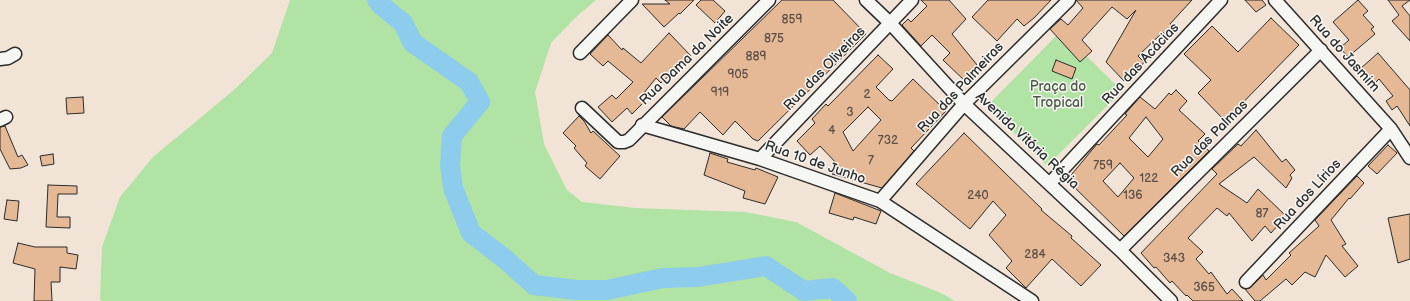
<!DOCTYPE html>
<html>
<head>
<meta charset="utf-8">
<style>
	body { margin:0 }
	canvas { display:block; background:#f1e4d6 }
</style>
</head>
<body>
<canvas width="1410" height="301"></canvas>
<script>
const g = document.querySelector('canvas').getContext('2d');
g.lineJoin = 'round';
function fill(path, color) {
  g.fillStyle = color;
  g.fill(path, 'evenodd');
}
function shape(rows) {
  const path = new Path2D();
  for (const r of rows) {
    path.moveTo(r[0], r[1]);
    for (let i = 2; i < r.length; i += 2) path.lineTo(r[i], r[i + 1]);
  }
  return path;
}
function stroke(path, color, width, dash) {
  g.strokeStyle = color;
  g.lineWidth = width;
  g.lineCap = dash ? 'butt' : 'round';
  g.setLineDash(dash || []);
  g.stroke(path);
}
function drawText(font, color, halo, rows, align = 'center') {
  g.font = font + ' "Balsamiq Sans",sans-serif';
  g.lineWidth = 3;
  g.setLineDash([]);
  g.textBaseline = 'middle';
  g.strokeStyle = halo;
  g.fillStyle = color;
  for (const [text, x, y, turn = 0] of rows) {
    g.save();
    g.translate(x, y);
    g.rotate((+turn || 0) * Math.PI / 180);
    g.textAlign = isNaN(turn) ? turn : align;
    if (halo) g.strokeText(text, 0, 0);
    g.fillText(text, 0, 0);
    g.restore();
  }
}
const green = shape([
	[290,0,596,0,575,18,551,43,535,92,544,144,567,190,582,202,635,208,745,212,796,222,890,273,941,293,955,301,102,301,100,299,102,247,120,197,153,157,234,90,272,53],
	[1061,31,1122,91,1047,166,987,106]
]);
const river = shape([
	[377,0,381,5,403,23,413,43,469,82,480,102,452,136,450,165,453,188,471,233,505,259,534,285,576,290,607,290,663,278,698,277,766,266,804,291,833,288,847,301]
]);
const building = shape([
	[665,0,694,0,680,14,679,13,664,27,642,4,670,4,665,0],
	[701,0,713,0,725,11,715,23,696,5,701,0],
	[782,0,833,0,866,34,758,141,753,139,735,121,723,135,700,112,684,129,671,126,662,117,782,0],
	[921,0,949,0,966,19,952,34,982,71,965,81,943,60,950,53,932,35,921,46,902,25,908,19,911,22,927,6,921,0],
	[988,0,1051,0,1034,18,1024,26,1017,19,997,41,972,17,988,0],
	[1076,0,1192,0,1170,24,1173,27,1166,35,1163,32,1138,56,1144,62,1138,71,1124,81,1106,62,1136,10,1127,19,1112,7,1082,40,1092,51,1080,62,1050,29,1061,19,1068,25,1083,8,1076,0],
	[1245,0,1262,0,1266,5,1256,12,1245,0],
	[1358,0,1368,11,1363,15,1374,27,1371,29,1375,34,1348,57,1340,48,1349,40,1333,22,1358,0],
	[1388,0,1410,0,1402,6,1410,16,1410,41,1392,21,1399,15,1388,0],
	[1271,18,1299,45,1225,121,1198,93,1211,80,1184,54,1212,26,1238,52,1271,18],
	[669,33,691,56,661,83,656,78,643,94,647,99,632,114,627,108,612,122,598,107,612,95,616,99,633,82,608,61,603,66,590,54,608,35,622,50,623,48,641,63,669,33],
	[1378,53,1410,90,1410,126,1397,106,1392,110,1386,101,1393,96,1379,79,1373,85,1360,69,1378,53],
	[878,55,893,69,876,87,889,100,892,101,913,79,946,111,911,148,914,151,882,188,832,174,839,166,820,146,810,155,797,141,815,123,812,119,826,104,828,106,878,55],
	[868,107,881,120,853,151,843,132,868,107],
	[1056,60,1076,68,1072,79,1052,71,1056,60],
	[1176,90,1187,101,1179,110,1205,134,1198,141,1209,151,1124,236,1067,180,1097,144,1099,145,1127,115,1125,114,1140,97,1155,109,1169,93,1171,95,1176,90],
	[1146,117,1163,139,1148,157,1129,138,1146,117],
	[1120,163,1134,178,1118,197,1103,181,1120,163],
	[83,97,84,113,67,114,66,98,83,97],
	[579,116,584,121,591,133,593,131,620,156,600,179,585,166,587,163,574,148,576,146,563,133,579,116],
	[5,126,18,157,22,155,28,165,21,168,10,169,0,149,0,127,5,126],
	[1256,130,1282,162,1286,159,1295,170,1290,175,1292,178,1286,188,1254,157,1219,184,1247,203,1258,189,1286,216,1271,233,1265,226,1252,241,1229,213,1227,216,1217,208,1188,238,1203,252,1196,259,1209,274,1211,272,1227,294,1232,289,1243,301,1193,301,1187,295,1186,296,1172,281,1170,283,1156,267,1154,268,1141,253,1217,174,1212,169,1238,144,1241,146,1256,130],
	[964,133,1042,209,1041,210,1072,236,1071,238,1101,265,1081,286,1052,259,1026,288,1006,268,1012,261,989,235,1006,215,993,201,970,229,916,184,964,133],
	[1388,145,1397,153,1377,174,1368,166,1388,145],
	[710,153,728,159,727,162,755,170,756,168,778,177,765,204,743,198,745,191,704,175,710,153],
	[53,154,54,164,42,166,40,156,53,154],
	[1357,176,1364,183,1350,199,1349,198,1331,220,1346,244,1342,246,1358,266,1345,277,1326,255,1315,277,1305,272,1292,285,1286,279,1260,301,1255,301,1245,289,1251,287,1263,275,1266,280,1291,255,1289,253,1319,226,1315,220,1357,176],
	[48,185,77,186,77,194,58,194,57,217,70,217,70,228,46,227,48,185],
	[835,193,881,211,876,224,854,217,853,220,829,213,835,193],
	[7,200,19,201,17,221,4,219,7,200],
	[1410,214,1410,259,1398,263,1388,218,1410,214],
	[18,243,35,247,67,247,67,253,78,255,76,269,60,267,60,282,51,282,52,301,34,301,35,269,13,263,18,243]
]);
const street = shape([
	[866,0,890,23,964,104,1120,250,1171,301],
	[1275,0,1391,129,1410,158],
	[580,53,632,0],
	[0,59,8,58,15,54],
	[582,108,618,142,624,142,629,140,769,0],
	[0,120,6,117],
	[642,125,760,159,880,201,1032,301],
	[760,159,912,0],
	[1050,183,1221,0],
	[880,201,964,104,1069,0],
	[1120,250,1321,50],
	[1246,282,1391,129]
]);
const numberNames = [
	["859",792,20],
	["875",774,39],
	["889",756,57],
	["905",738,75],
	["919",720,93],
	["2",867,95],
	["3",850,113],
	["4",832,131],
	["732",888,141],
	["7",871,161],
	["759",1103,166],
	["122",1149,179],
	["240",978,196],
	["136",1133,196],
	["87",1262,214],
	["284",1035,255],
	["343",1174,259],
	["365",1204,288]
];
const streetNames = [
	["Rua do Jasmim",1344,54,48],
	["Rua Dama da Noite",687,60,-44],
	["Rua das Acácias",1141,64,-47],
	["Rua das Oliveiras",825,69,-46],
	["Rua das Palmeiras",961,88,-47],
	["Rua das Palmas",1210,139,-45],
	["Avenida Vitória Régia",1027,141,43],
	["Rua 10 de Junho",815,163,19],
	["Rua dos Lírios",1308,195,-47]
];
const parkNames = [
	["Praça do",1058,87],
	["Tropical",1058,103]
];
fill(green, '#b0e3a4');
stroke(river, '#8eccee', 20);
fill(building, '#e6b996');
stroke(building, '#2b2b2b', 1);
stroke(street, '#2b2b2b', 15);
stroke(street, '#f6f6f2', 12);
drawText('12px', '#5a4e46', null, numberNames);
drawText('14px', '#2b2b2b', '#f6f6f2', streetNames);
drawText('14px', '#4c5949', '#f6f6f2', parkNames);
</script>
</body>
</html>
